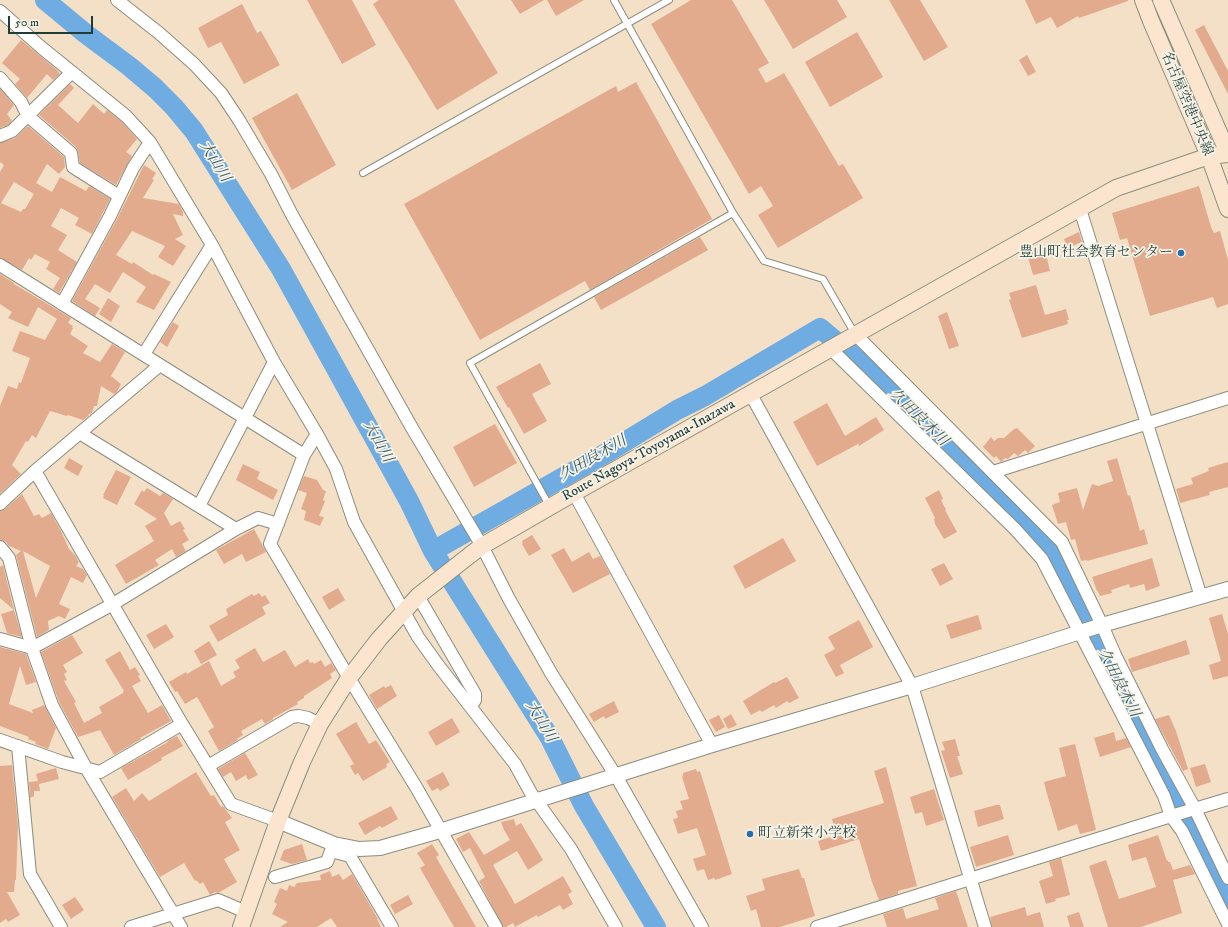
<!DOCTYPE html>
<html>
<head>
<meta charset="utf-8">
<style>
	body { margin:0 }
	#map { position:relative; width:1228px; height:927px; overflow:hidden; background:#f4e0c7; font-family:"IM FELL DW Pica",serif }
	canvas { display:block }
	.scale { position:absolute; left:8px; top:16px; width:85px; height:18px; box-sizing:border-box; border:2px solid #1f3d34; border-top:0; padding-left:5px; font-size:12px; line-height:14px; white-space:nowrap; color:#1f3d34; -webkit-text-stroke:3px #f7f3e8; paint-order:stroke }
</style>
</head>
<body>
<div id="map">
<canvas width="1228" height="927"></canvas>
<div class="scale">50 m</div>
</div>
<script>
const g = document.querySelector('canvas').getContext('2d');
g.lineJoin = 'round';
function shape(rows) {
  const path = new Path2D();
  for (const r of rows) {
    path.moveTo(r[0], r[1]);
    for (let i = 2; i < r.length; i += 2) path.lineTo(r[i], r[i + 1]);
  }
  return path;
}
function stroke(path, color, width, dash) {
  g.strokeStyle = color;
  g.lineWidth = width;
  g.lineCap = dash ? 'butt' : 'round';
  g.setLineDash(dash || []);
  g.stroke(path);
}
function fill(path, color) {
  g.fillStyle = color;
  g.fill(path, 'evenodd');
}
function drawText(font, color, halo, rows, align = 'center') {
  g.font = font + ' "IM FELL DW Pica","Noto Serif JP",serif';
  g.lineWidth = 3.5;
  g.setLineDash([]);
  g.textBaseline = 'middle';
  g.strokeStyle = halo;
  g.fillStyle = color;
  for (const [text, x, y, turn = 0] of rows) {
    g.save();
    g.translate(x, y);
    g.rotate((+turn || 0) * Math.PI / 180);
    g.textAlign = isNaN(turn) ? turn : align;
    if (halo) g.strokeText(text, 0, 0);
    g.fillText(text, 0, 0);
    g.restore();
  }
}
const river = shape([
	[45,0,86,34,129,66,155,88,174,107,194,131,281,269,409,501,433,551,550,738,584,806,656,927],
	[433,551,613,449,677,410,705,396,820,328,866,367,1040,537,1051,553,1228,902]
]);
const building = shape([
	[307,0,352,0,376,45,342,64],
	[379,0,454,0,498,73,437,110,373,4],
	[511,0,544,0,520,14],
	[547,0,584,0,556,16],
	[691,0,732,0,769,63,758,69,766,83,784,73,839,166,843,164,863,198,778,248,758,215,773,206,761,186,749,194,651,24],
	[764,0,837,0,847,17,793,49],
	[889,0,920,0,948,47,924,61],
	[1025,0,1128,0,1128,1,1079,18,1078,16,1057,28,1051,17,1036,24],
	[242,4,257,33,261,31,280,65,244,84,221,42,208,48,198,28],
	[1204,25,1228,71,1228,94,1195,30],
	[857,32,883,77,830,107,805,62],
	[21,40,57,70,60,74,53,80,47,74,27,98,15,84,20,79,2,63],
	[1027,55,1036,72,1028,76,1019,60],
	[636,82,712,219,590,290,585,281,480,340,404,204,616,86,618,92],
	[70,84,74,88,58,105,78,123,93,104,104,114,107,110,121,121,137,139,126,152,132,156,116,185,80,163,78,152,76,147,39,115],
	[0,89,14,105,7,114,12,121,8,125,0,128],
	[297,93,336,165,292,190,252,118],
	[28,126,64,157,65,167,59,174,47,164,36,183,52,192,60,177,86,191,89,186,110,199,92,234,75,225,79,218,61,208,51,226,67,235,58,250,77,262,59,293,53,289,60,278,46,269,50,262,35,254,31,260,29,258,22,270,0,258,0,172,4,165,0,162,0,143,15,138],
	[14,182,34,194,25,209,23,209,21,212,1,203],
	[144,165,156,173,152,179,154,180,143,198,179,204,183,212,183,216,173,214,183,235,175,239,186,246,173,266,158,257,165,246,132,231,116,255,132,264,133,262,153,275,154,274,171,282,154,310,136,302,146,287,123,272,110,293,95,284,85,299,100,308,95,316,72,301,117,219],
	[1199,186,1211,227,1214,233,1220,231,1228,260,1228,304,1217,308,1213,297,1150,316,1127,238,1120,240,1112,213],
	[1079,232,1082,242,1067,248,1064,239],
	[700,237,708,250,601,310,594,297],
	[1043,250,1045,250,1050,271,1033,275,1027,254],
	[0,274,14,283,14,284,71,318,68,323,73,326,72,328,73,328,70,334,88,346,83,353,100,362,112,344,125,352,111,376,121,384,117,392,114,394,101,386,97,406,94,406,92,413,89,414,88,416,83,420,68,415,67,416,50,411,36,438,32,435,28,442,26,441,12,465,21,474,0,494,0,406,8,386,17,389,19,382,21,383,30,358,12,351,20,331,45,340,57,319,38,307,28,327,8,318,12,312,0,304],
	[1036,285,1045,315,1066,309,1069,320,1067,320,1068,324,1022,338,1009,300,1011,299,1009,293],
	[108,298,120,306,111,322,99,314],
	[947,312,959,346,949,349,938,316],
	[173,322,179,326,167,347,160,342],
	[540,363,551,384,532,394,547,421,524,434,509,407,508,408,496,387],
	[827,403,845,436,876,417,884,430,859,446,858,444,817,466,793,422],
	[495,424,517,463,474,487,453,447],
	[1017,428,1035,446,1028,453,1025,450,1018,456,1014,453,1008,459,1005,458,1001,462,996,456,994,458,983,447,991,437,994,441,998,438,1004,438,1014,429],
	[69,458,83,466,78,476,64,468],
	[1117,458,1128,496,1130,495,1140,531,1144,529,1148,544,1087,561,1087,560,1081,561,1075,539,1071,540,1066,522,1058,524,1052,505,1060,502,1058,493,1077,488,1083,510,1092,484,1098,486,1113,481,1107,461],
	[1228,462,1228,487,1209,492,1210,495,1180,503,1176,489,1193,484,1191,478,1209,471,1208,468],
	[243,464,260,472,257,479,278,490,273,500,236,480],
	[116,470,131,477,117,505,103,498,104,495,103,495],
	[304,476,317,480,323,490,326,491,323,500,325,501,319,516,324,517,320,526,304,520,306,511,301,509,307,493,298,490],
	[147,488,160,496,163,493,173,499,164,513,171,526,180,521,185,529,183,530,189,540,182,544,186,551,176,557,172,549,155,560,159,565,126,584,115,565,154,541,145,526,157,519,134,504,142,490,144,492],
	[939,490,943,499,941,500,946,510,945,510,957,532,944,539,935,524,934,519,935,518,925,498],
	[22,494,34,516,39,514,42,518,51,513,61,531,69,549,75,555,79,562,76,566,83,569,87,575,83,583,71,577,59,604,70,609,65,619,59,616,48,621,49,630,37,637,16,555,21,551,9,546,6,542,0,540,0,511,5,509],
	[23,551,50,566,36,598],
	[254,529,266,552,246,562,242,554,224,564,216,550],
	[532,535,541,549,529,556,522,544,523,543,522,541],
	[783,538,796,561,745,589,733,566],
	[564,548,572,562,589,552,593,559,600,556,610,574,573,593,551,555],
	[1152,558,1160,586,1146,591,1144,584,1130,588,1129,584,1111,590,1112,593,1100,596,1098,591,1097,591,1092,577],
	[944,563,953,579,940,586,931,569],
	[3,565,14,610,0,598,0,567],
	[338,588,345,600,329,610,322,597],
	[259,593,262,597,265,595,270,603,262,607,266,614,218,642,209,626,228,615,226,609,252,594,254,596],
	[14,610,22,637,7,633,1,614],
	[1222,614,1228,634,1228,676,1213,680,1209,665,1221,661,1209,618],
	[978,615,982,629,951,639,946,625],
	[859,620,873,647,840,665,844,673,836,677,824,655,835,649,828,637],
	[166,624,174,637,154,649,146,635],
	[72,635,83,653,63,665,67,672,64,674,67,680,64,681,76,702,74,703,84,723,102,713,99,707,123,693,123,691,124,691,105,660,120,651,130,670,135,667,140,675,138,676,141,681,132,686,148,713,162,705,171,721,140,738,141,739,114,755,100,730,78,737,59,702,41,652],
	[1186,640,1190,654,1132,672,1128,659],
	[209,641,217,655,201,664,194,651],
	[0,647,26,654,36,682,26,685,20,666,9,704,33,713,32,710,44,705,56,728,48,749,35,744,36,742,28,739,29,737,0,726],
	[255,648,263,662,285,650,295,667,308,659,310,663,313,662,314,664,321,660,325,667,331,663,336,670,330,674,332,678,304,696,304,698,297,702,298,704,273,718,273,719,265,724,262,719,241,731,243,735,237,739,238,740,219,751,208,731,214,727,197,697,185,704,177,691,175,692,169,682,186,672,187,674,209,661,221,686,236,677,233,672,240,668,235,660],
	[787,677,799,698,789,703,787,701,776,708,774,705,762,712,760,710,751,715,743,701,774,682,775,683],
	[391,685,397,696,377,709,369,695,384,686,385,688],
	[614,701,619,712,605,719,604,716,594,722,589,714],
	[731,714,737,725,728,729,723,719],
	[719,715,725,727,716,732,709,720],
	[1169,715,1176,731,1188,769,1183,771,1155,719],
	[452,718,460,732,436,746,428,732],
	[356,722,369,744,376,740,390,762,386,764,387,767,363,781,358,773,355,775,350,766,354,764,336,734],
	[1114,732,1116,741,1126,738,1131,747,1100,757,1094,738],
	[177,736,183,746,161,758,162,760,128,780,121,768,168,742,167,741],
	[955,739,960,756,957,756,963,774,950,778,941,751,945,750,942,742],
	[1075,744,1096,830,1080,834,1077,824,1058,831,1047,794,1044,782,1066,776,1059,748],
	[245,753,258,775,248,780,246,775,236,781,231,772,223,777,218,769],
	[1205,764,1211,782,1196,787,1190,768],
	[12,765,18,826,16,880,15,880,14,892,7,892,20,915,8,922,6,919,0,923,0,766],
	[886,767,917,886,898,891,898,894,879,900,872,882,859,839,821,851,818,841,837,835,832,819,884,803,874,771],
	[56,768,59,779,39,784,40,791,34,791,34,796,30,798,29,782,38,781,36,774],
	[696,769,697,772,700,771,732,874,715,880,714,878,708,880,704,869,697,871,693,859,706,855,697,828,678,834,673,819,678,818,676,811,683,809,680,801,689,799,682,777,683,776,683,773],
	[196,772,211,796,214,795,221,807,223,806,232,818,225,822,240,850,224,859,237,882,218,893,215,892,210,895,203,882,200,884,196,880,195,881,184,863,160,877,112,797,126,788,134,801,142,793,149,801],
	[443,772,450,785,440,791,438,788,432,791,426,781],
	[934,789,944,820,926,826,922,812,915,814,910,797],
	[996,805,1000,805,1004,819,978,827,974,811],
	[391,806,398,819,382,828,380,826,365,835,358,823],
	[514,819,516,826,521,823,543,860,528,870,517,851,493,865,515,904,563,876,572,892,568,894,573,904,563,910,560,905,538,917,537,915,515,927,513,923,506,927,503,927,479,881,485,877,470,848,463,852,456,839,469,832,484,855,510,840,504,830,501,822],
	[1008,835,1014,855,976,867,970,847],
	[1158,835,1167,861,1168,860,1168,862,1170,862,1173,870,1190,865,1195,874,1173,880,1182,913,1141,927,1108,927,1089,866,1106,860,1119,899,1156,887,1146,857,1132,861,1128,845],
	[302,844,307,860,292,864,280,860,284,850],
	[432,844,439,855,436,857,476,927,454,927,420,868,425,865,417,853],
	[1061,858,1070,895,1055,899,1056,901,1046,904,1039,881,1053,876,1049,862],
	[799,869,802,878,804,878,815,916,780,927,761,927,756,909,751,911,746,896,765,890,762,879],
	[330,871,332,877,339,874,343,880,352,874,378,919,377,919,381,927,337,927,331,918,317,927,280,927,288,922,272,914,277,904,274,902,280,888,287,891,289,885,294,887,297,883,321,880,320,875],
	[956,891,968,927,887,927,883,914,903,908,906,919,939,909,935,898],
	[408,895,413,904,395,914,390,905],
	[75,897,84,910,71,919,62,905],
	[1025,907,1027,916,1040,912,1044,927,992,927,990,917],
	[1079,912,1084,927,1070,927,1067,916]
]);
const service = shape([
	[614,0,733,213,764,261,823,279,855,334],
	[363,173,669,0],
	[550,507,470,363,733,213]
]);
const minor = shape([
	[117,0,159,33,194,64,221,93,239,120,271,174,292,215,412,428,482,546,509,599,551,673,616,776,702,927],
	[0,11,42,48,126,116,150,142,212,245,274,362,317,434,336,469,354,522,418,637,438,665,515,764,531,793,571,849,616,927],
	[0,78,21,102,28,116,71,153,73,167,119,196],
	[0,136,12,131,72,72],
	[1080,209,1201,597],
	[0,265,304,455],
	[62,304,110,216,133,168,150,142],
	[855,334,1062,542,1102,625,1115,655,1162,749,1195,809,1228,878],
	[830,348,1015,529,1042,559,1164,796,1171,816,1182,831,1228,924],
	[144,354,212,245],
	[750,393,912,686,985,927],
	[81,434,236,529],
	[317,434,304,455,270,544,349,678,416,787,496,927],
	[35,471,182,724,231,804,278,821],
	[993,472,1228,398],
	[574,493,712,745],
	[0,504,35,471,160,365],
	[199,506,274,362],
	[0,547,9,558,32,648,52,705,86,768,181,927],
	[418,596,475,694,475,700,473,703,469,704],
	[0,639,32,648,113,604,236,529,258,518,278,524],
	[0,740,62,762,100,772,182,724],
	[18,746,30,874,61,927],
	[208,766,292,717,298,716,308,718,320,724],
	[331,851,350,856,392,927],
	[275,877,327,862,333,845],
	[131,927,218,900,246,912],
	[817,927,1171,816,1228,799]
]);
const tertiary = shape([
	[278,821,334,844,359,849,380,848,440,831,712,745,912,686,1102,625,1228,589]
]);
const secondary = shape([
	[1143,0,1151,21,1209,156,1228,209],
	[1161,0,1228,153],
	[241,927,278,821,302,762,320,724,349,678,379,639,418,596,470,555,482,546,574,493,1116,188,1209,156,1228,154]
]);
const markers = [
	[1181,253,4,"#1f6fb2"],
	[750,834,4,"#1f6fb2"]
];
const streetNames = [
	["名古屋空港中央線",1186,104,67],
	["Route Nagoya-Toyoyama-Inazawa",649,451,-29]
];
const poiNames = [
	["豊山町社会教育センター",1173,253],
	["町立新栄小学校",758,834,"left"]
];
const waterNames = [
	["大山川",214,162,58],
	["久田良木川",918,418,44],
	["大山川",377,442,61],
	["久田良木川",593,459,-30],
	["久田良木川",1118,683,63],
	["大山川",540,722,59]
];
stroke(river, '#6eace1', 20);
fill(building, '#e3ab8e');
stroke(service, '#8a8e7e', 8);
stroke(minor, '#8a8e7e', 14);
stroke(tertiary, '#8a8e7e', 16);
stroke(secondary, '#8a8e7e', 18);
stroke(service, '#fff', 6);
stroke(minor, '#fff', 12);
stroke(tertiary, '#fff', 14);
stroke(secondary, '#fce5cf', 16);
for (const [x, y, r, color] of markers) {
  const dot = new Path2D();
  dot.arc(x, y, r, 0, 2 * Math.PI);
  g.fillStyle = color;
  g.fill(dot);
  stroke(dot, '#f7f3e8', 1.5);
}
drawText('14px', '#1f3d34', '#f7f3e8', streetNames);
drawText('14px', '#1f3d34', '#f7f3e8', poiNames, 'right');
drawText('italic 15px', '#33595f', '#f7f3e8', waterNames);
</script>
</body>
</html>
